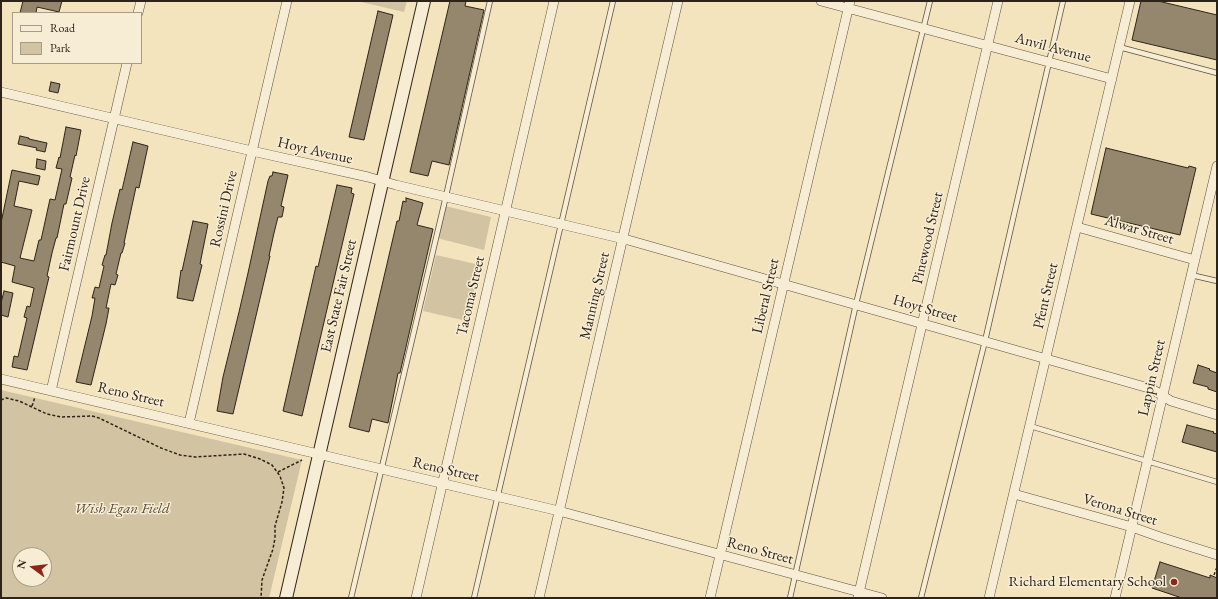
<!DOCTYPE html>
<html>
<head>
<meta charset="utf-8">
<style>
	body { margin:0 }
	#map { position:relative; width:1218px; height:599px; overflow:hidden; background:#f3e4be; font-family:"EB Garamond",serif }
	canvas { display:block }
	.frame { position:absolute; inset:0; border:2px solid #2e2317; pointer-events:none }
	.legend { position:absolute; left:12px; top:12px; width:130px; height:52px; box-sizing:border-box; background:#f7edd5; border:1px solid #a79c89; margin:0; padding:5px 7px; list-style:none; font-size:12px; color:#2e2317 }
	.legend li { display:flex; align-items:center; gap:8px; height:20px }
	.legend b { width:20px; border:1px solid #a79c89 }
	.north { position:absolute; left:12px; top:547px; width:40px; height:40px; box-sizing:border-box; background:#f7edd5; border:1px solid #a79c89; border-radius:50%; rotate:285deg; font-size:11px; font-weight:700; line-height:16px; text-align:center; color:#2e2317 }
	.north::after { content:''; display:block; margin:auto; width:14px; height:18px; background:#8f2418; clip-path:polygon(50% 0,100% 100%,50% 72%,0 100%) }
</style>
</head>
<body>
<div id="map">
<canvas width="1218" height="599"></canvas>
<div class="frame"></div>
<ul class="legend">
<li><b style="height:5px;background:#f7edd5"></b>Road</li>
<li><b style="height:11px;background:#d2c3a2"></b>Park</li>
</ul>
<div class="north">N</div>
</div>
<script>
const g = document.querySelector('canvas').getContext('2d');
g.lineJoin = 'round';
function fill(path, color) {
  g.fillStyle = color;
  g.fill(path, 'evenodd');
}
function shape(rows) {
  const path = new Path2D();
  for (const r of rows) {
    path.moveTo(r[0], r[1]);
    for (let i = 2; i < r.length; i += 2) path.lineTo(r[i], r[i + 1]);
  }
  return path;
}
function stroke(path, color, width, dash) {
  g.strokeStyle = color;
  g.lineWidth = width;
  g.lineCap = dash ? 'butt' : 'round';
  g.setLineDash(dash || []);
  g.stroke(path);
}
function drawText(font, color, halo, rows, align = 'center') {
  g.font = font + ' "EB Garamond",serif';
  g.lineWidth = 3;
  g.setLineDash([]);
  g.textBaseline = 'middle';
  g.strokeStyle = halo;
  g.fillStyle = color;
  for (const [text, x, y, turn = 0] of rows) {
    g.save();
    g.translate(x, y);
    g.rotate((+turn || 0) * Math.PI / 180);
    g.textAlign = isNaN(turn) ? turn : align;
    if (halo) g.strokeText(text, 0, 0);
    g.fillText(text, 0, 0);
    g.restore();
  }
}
const green = shape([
	[361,1,407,1,404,12,361,2],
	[445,206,491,217,484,250,437,238],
	[436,255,480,265,467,321,423,311],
	[1,390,302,460,269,598,1,598],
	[20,555,44,555,44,579,20,579]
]);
const building = shape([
	[23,1,62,1,59,12,37,7,36,13,20,13,23,1],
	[450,1,466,1,465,6,484,10,449,165,432,161,428,176,410,172,450,1],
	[1141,1,1158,1,1217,15,1217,60,1132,40,1141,1],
	[378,11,393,15,364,140,349,137,378,11],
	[51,82,60,84,58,93,49,91,51,82],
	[66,127,81,130,76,156,75,155,70,177,72,178,66,204,64,204,57,238,56,238,52,253,47,276,49,277,27,370,12,367,14,356,18,357,27,318,24,317,27,306,30,307,34,288,12,282,15,266,1,262,1,223,12,170,40,176,38,185,19,181,14,206,32,210,20,258,34,261,39,240,41,240,50,199,55,200,62,169,56,168,59,157,60,158,66,127],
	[20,136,29,138,29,139,47,143,45,152,36,150,37,148,18,144,20,136],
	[133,142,148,146,139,188,136,187,124,243,125,243,122,253,121,253,116,274,118,275,115,285,111,284,106,308,109,308,106,324,91,385,76,382,92,316,95,298,92,298,95,287,99,288,104,266,102,265,105,255,106,255,112,223,120,189,122,190,133,142],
	[1106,148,1188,168,1189,166,1196,168,1180,235,1091,214,1106,148],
	[37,159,46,161,45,170,36,168,37,159],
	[273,172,288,175,281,206,284,207,282,217,278,217,274,233,269,256,270,256,233,414,217,411,223,377,239,312,248,273,268,181,270,176,272,176,273,172],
	[337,185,352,188,351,193,354,194,302,416,283,411,316,266,318,267,337,185],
	[406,198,423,203,417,225,433,229,400,373,398,373,388,423,372,419,369,432,349,427,397,221,399,221,403,201,406,202,406,198],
	[193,221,208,224,200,264,202,265,193,301,177,298,181,270,182,271,193,221],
	[4,291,13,293,8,317,1,315,1,303,4,291],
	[1198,365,1210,369,1209,370,1217,373,1217,392,1208,389,1208,387,1193,383,1198,365],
	[1187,425,1214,432,1213,433,1217,434,1217,452,1182,442,1187,425],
	[1160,562,1210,578,1210,575,1217,578,1217,598,1182,598,1152,588,1160,562]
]);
const path = shape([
	[1,400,6,398,19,401,47,414,61,417,92,416,99,418,161,448,180,455,195,457,244,454,260,459,272,465,280,476,284,488,282,502,275,526,275,538,273,549,262,580,261,598],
	[32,406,35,397],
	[1,460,1,461],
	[278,472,302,460],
	[1214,575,1217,567]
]);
const lane = shape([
	[1119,47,1217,73],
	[1191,275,1217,281],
	[1030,426,1217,482],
	[351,598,446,196,490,1],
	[474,598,613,1],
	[790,598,856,304,930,1],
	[921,598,985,341,1063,1]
]);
const street = shape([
	[821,1,1112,79],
	[138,13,141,1],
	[1,92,252,151,368,177,396,185,628,240,1152,389,1171,401,1217,415],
	[1077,227,1195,260],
	[1,379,559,511,882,598],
	[51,391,127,63],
	[189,423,287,1],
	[1014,494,1132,527,1160,537,1217,555],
	[858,597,998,1],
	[416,598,554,1],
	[539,598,678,1],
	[710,598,850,1],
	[989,598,1130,1],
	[1115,598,1217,166]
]);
const secondary = shape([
	[286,598,424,1]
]);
const markers = [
	[1174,582,4,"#8f2418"]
];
const streetNames = [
	["Anvil Avenue",1053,48,15],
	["Hoyt Avenue",315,151,13],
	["Rossini Drive",224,209,-77],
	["Fairmount Drive",75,224,-77],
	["Alwar Street",1139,230,16],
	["Pinewood Street",928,238,-77],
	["East State Fair Street",339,296,-77],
	["Tacoma Street",471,296,-77],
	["Manning Street",595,296,-77],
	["Liberal Street",766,296,-77],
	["Pfent Street",1046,296,-77],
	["Hoyt Street",925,309,16],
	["Lappin Street",1152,378,-77],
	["Reno Street",131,395,13],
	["Reno Street",446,470,13],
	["Verona Street",1120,510,17],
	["Reno Street",760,551,15]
];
const parkNames = [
	["Wish Egan Field",122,509]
];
const poiNames = [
	["Richard Elementary School",1166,582]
];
fill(green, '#d2c3a2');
fill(building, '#94876e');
stroke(building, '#2e2317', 1);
stroke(lane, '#5f5341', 6);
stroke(street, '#5f5341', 10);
stroke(secondary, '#2e2317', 14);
stroke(path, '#2e2317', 1.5, [3, 2]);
stroke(lane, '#f7edd5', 4.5);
stroke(street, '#f7edd5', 9);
stroke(secondary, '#f7edd5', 12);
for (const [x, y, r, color] of markers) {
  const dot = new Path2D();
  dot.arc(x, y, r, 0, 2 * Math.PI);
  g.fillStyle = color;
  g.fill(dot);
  stroke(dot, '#f7edd5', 1.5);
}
drawText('15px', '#2e2317', '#f7edd5', streetNames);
drawText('italic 15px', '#574b3a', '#f7edd5', parkNames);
drawText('15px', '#2e2317', '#f7edd5', poiNames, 'right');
</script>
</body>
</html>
